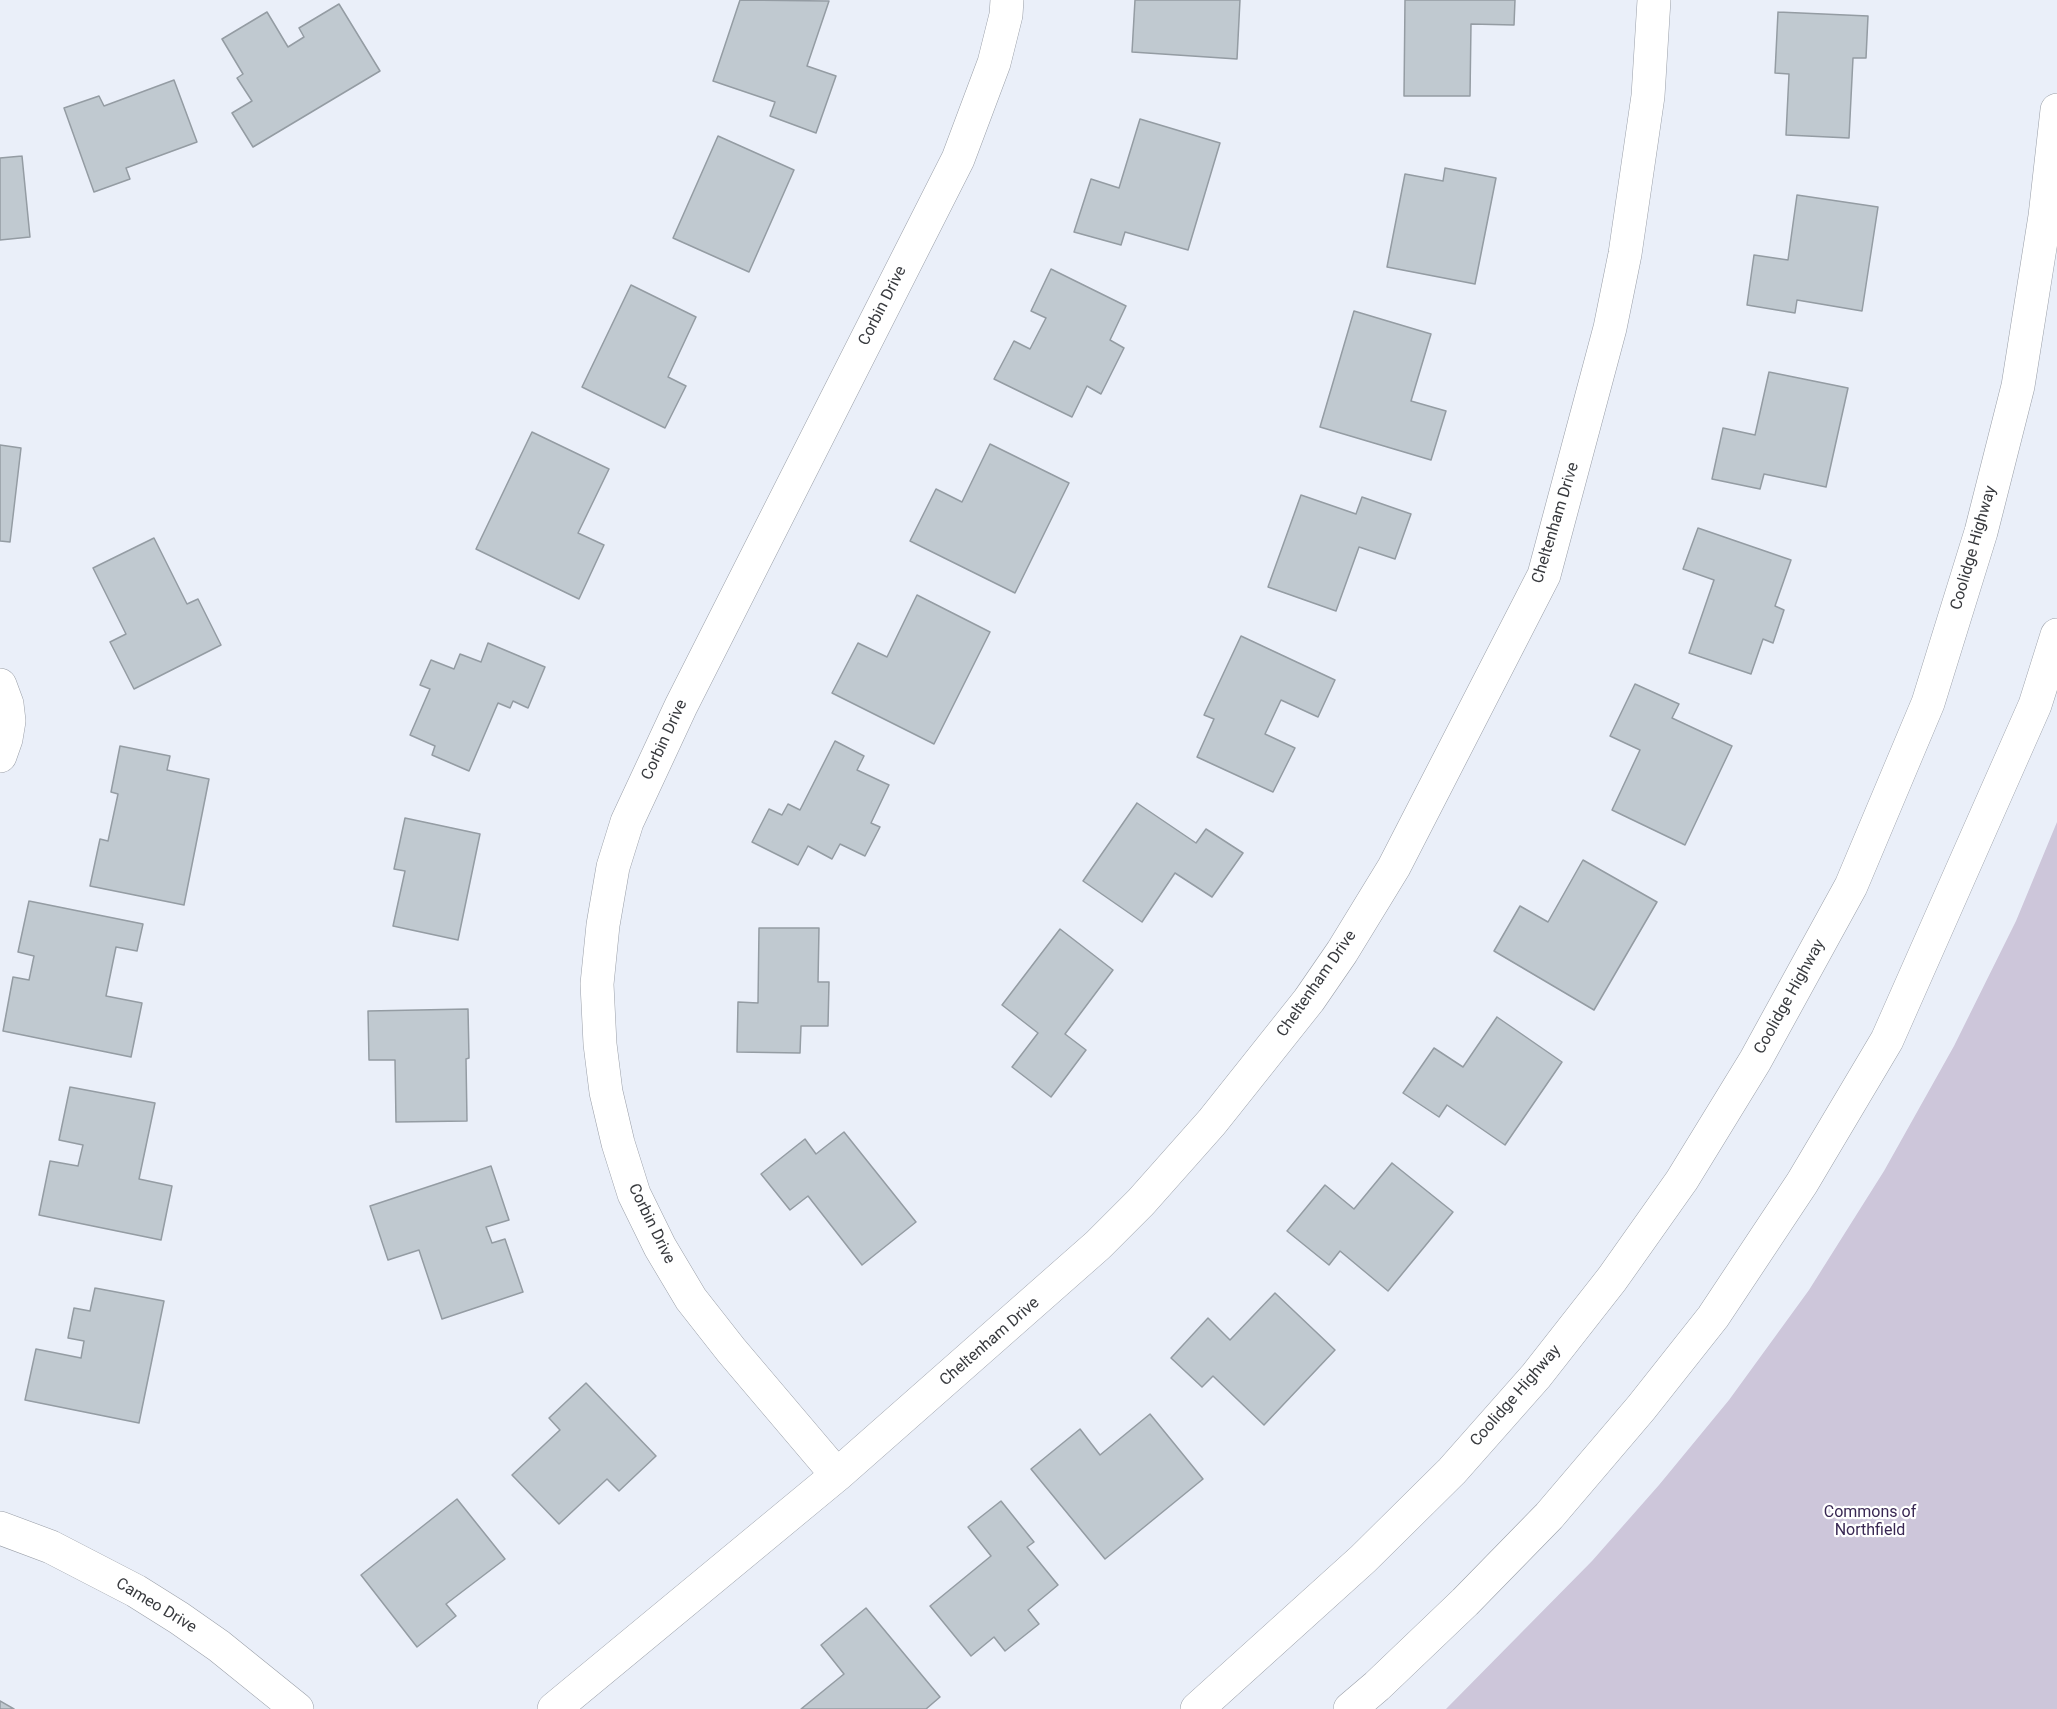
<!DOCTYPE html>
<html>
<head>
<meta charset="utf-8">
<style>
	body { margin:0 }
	canvas { display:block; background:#eaeff9 }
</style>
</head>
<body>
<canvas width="2057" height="1709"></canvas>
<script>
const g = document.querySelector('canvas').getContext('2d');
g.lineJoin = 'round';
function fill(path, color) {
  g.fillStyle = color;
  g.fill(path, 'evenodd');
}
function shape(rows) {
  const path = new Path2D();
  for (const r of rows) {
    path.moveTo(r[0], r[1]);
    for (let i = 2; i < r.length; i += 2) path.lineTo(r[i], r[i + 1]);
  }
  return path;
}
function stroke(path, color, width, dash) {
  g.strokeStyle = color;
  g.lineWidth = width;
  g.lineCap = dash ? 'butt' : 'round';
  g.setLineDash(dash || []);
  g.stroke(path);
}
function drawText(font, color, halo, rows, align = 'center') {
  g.font = font + ' Roboto,sans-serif';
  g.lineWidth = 4.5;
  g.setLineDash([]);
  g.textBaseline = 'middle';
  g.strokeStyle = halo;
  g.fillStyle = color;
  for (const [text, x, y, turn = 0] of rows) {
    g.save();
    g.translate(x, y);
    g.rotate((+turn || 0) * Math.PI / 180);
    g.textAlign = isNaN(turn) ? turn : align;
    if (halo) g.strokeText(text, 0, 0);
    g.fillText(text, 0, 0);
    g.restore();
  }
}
const green = shape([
	[2057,822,2057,1709,1446,1709,1592,1561,1659,1485,1729,1400,1809,1290,1884,1171,1954,1046,2016,921]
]);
const building = shape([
	[740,0,829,1,807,66,836,76,816,133,770,116,775,102,713,81,740,0],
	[1135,0,1240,0,1237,59,1132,52,1135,0],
	[1405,0,1515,0,1514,25,1471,24,1470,96,1404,96,1405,0],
	[339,4,380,71,253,147,232,113,252,101,237,78,243,74,222,39,267,12,288,47,304,37,299,28,339,4],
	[1778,12,1868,16,1866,58,1853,58,1849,138,1786,135,1789,74,1775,73,1778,12],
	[174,80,197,142,126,168,130,179,94,192,64,108,99,96,104,106,174,80],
	[1140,119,1220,143,1188,250,1125,232,1121,245,1074,232,1091,179,1119,188,1140,119],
	[718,136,794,170,749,272,673,238,718,136],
	[22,156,30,237,0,240,0,158,22,156],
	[1445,168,1496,178,1475,284,1387,267,1405,174,1443,181,1445,168],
	[1797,195,1878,207,1862,311,1797,300,1795,313,1747,305,1754,255,1788,260,1797,195],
	[1051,269,1126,306,1110,340,1124,348,1101,394,1087,386,1072,417,994,379,1014,341,1030,349,1046,318,1031,311,1051,269],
	[631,285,696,317,668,377,686,386,665,428,582,387,631,285],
	[1354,311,1431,334,1411,401,1446,411,1431,460,1320,427,1354,311],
	[1769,372,1848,388,1826,487,1764,474,1760,489,1712,479,1723,428,1755,435,1769,372],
	[532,432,609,469,578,533,604,545,579,599,476,549,532,432],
	[990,444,1069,483,1015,593,910,541,936,489,962,502,990,444],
	[0,445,21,448,10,542,0,541,0,445],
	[1301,495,1356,514,1362,497,1411,514,1395,559,1359,547,1336,611,1268,587,1301,495],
	[1698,528,1791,560,1775,606,1784,610,1773,643,1763,639,1751,674,1689,653,1714,580,1683,569,1698,528],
	[154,538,187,604,198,599,221,645,134,689,110,642,126,634,93,568,154,538],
	[917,595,990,632,934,744,832,693,858,643,887,657,917,595],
	[1241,636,1335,680,1318,717,1281,700,1265,734,1295,748,1273,792,1197,757,1214,719,1204,715,1241,636],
	[488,643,545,667,528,708,513,701,510,708,498,703,469,771,432,755,435,746,410,735,430,689,420,685,431,660,454,669,460,654,481,662,488,643],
	[1635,684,1679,704,1672,718,1732,746,1685,845,1612,810,1640,750,1610,736,1635,684],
	[835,741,864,756,857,770,889,785,871,823,880,827,865,856,840,844,832,859,808,846,798,865,752,842,769,809,782,815,788,804,800,810,835,741],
	[120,746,170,756,167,770,209,779,184,905,90,886,100,839,108,841,118,794,111,792,120,746],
	[1137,803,1196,843,1206,829,1243,853,1212,897,1175,873,1142,922,1083,881,1137,803],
	[405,818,480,834,458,940,393,926,405,871,394,869,405,818],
	[1583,860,1657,902,1594,1010,1494,951,1520,906,1548,922,1583,860],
	[29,901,143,924,137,951,116,947,106,996,142,1003,131,1057,3,1031,13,977,29,980,34,956,18,952,29,901],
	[759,928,819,928,818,982,829,982,828,1026,801,1026,800,1053,737,1052,738,1002,758,1003,759,928],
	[1060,929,1113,970,1065,1034,1086,1050,1051,1097,1012,1067,1038,1033,1002,1005,1060,929],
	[468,1009,469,1058,466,1059,467,1121,396,1122,395,1060,369,1060,368,1011,468,1009],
	[1497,1017,1562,1062,1505,1145,1447,1105,1439,1117,1403,1093,1434,1048,1463,1067,1497,1017],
	[70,1087,155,1103,139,1179,172,1186,161,1240,39,1215,50,1161,78,1166,83,1145,59,1140,70,1087],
	[844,1132,916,1222,862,1265,808,1196,790,1210,761,1174,805,1139,816,1154,844,1132],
	[1392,1163,1453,1212,1388,1291,1340,1251,1329,1265,1287,1231,1325,1185,1354,1209,1392,1163],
	[491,1166,509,1220,486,1227,492,1243,505,1239,523,1292,442,1319,419,1250,388,1260,370,1206,491,1166],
	[95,1288,164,1301,139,1423,25,1400,36,1349,81,1358,84,1341,68,1338,74,1308,90,1311,95,1288],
	[1275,1293,1335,1350,1264,1425,1213,1376,1202,1387,1171,1358,1208,1318,1230,1340,1275,1293],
	[586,1383,656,1456,619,1491,607,1479,559,1524,512,1475,560,1430,549,1418,586,1383],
	[1150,1414,1203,1479,1105,1559,1031,1469,1080,1429,1100,1455,1150,1414],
	[457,1499,505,1559,446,1604,456,1616,417,1647,361,1575,457,1499],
	[1001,1501,1034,1542,1027,1547,1058,1585,1028,1610,1039,1624,1005,1651,994,1637,971,1656,930,1606,991,1556,968,1527,1001,1501],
	[866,1608,940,1697,926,1709,801,1709,844,1674,821,1645,866,1608],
	[0,1701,14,1709,0,1709,0,1701]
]);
const minor = shape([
	[0,685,7,704,9,721,6,739,0,756],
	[837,1475,731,1350,691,1299,660,1247,634,1194,618,1143,606,1092,600,1044,597,984,603,925,613,867,627,822,681,706,958,159,994,63,1006,15,1007,0],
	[0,1528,51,1547,136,1591,179,1618,219,1646,297,1709],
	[554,1709,837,1475,1098,1245,1141,1202,1212,1122,1309,1000,1342,952,1394,867,1544,575,1610,328,1625,254,1648,96,1654,0]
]);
const secondary = shape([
	[1197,1709,1363,1559,1452,1471,1536,1376,1612,1279,1682,1180,1755,1061,1851,886,1928,703,1981,532,2018,386,2045,216,2057,110],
	[1350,1709,1377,1686,1465,1602,1549,1516,1641,1408,1713,1317,1802,1183,1887,1040,2035,705,2057,635]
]);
const streetNames = [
	["Corbin Drive",883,306,-63],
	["Cheltenham Drive",1556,523,-73],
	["Coolidge Highway",1974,548,-74],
	["Corbin Drive",665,740,-65],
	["Cheltenham Drive",1317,984,-55],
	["Coolidge Highway",1790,997,-61],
	["Corbin Drive",651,1224,64],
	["Cheltenham Drive",990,1342,-41],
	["Coolidge Highway",1516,1396,-49],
	["Cameo Drive",156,1606,31]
];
const parkNames = [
	["Commons of",1870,1513],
	["Northfield",1870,1531]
];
fill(green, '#cdc6da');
fill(building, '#c0c9d0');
stroke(building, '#949ca3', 1.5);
stroke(minor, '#9a9fa8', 34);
stroke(secondary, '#9a9fa8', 34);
stroke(minor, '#fff', 33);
stroke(secondary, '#fff', 33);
drawText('16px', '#383a3e', '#fff', streetNames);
drawText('16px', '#392853', '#fff', parkNames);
</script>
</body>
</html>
